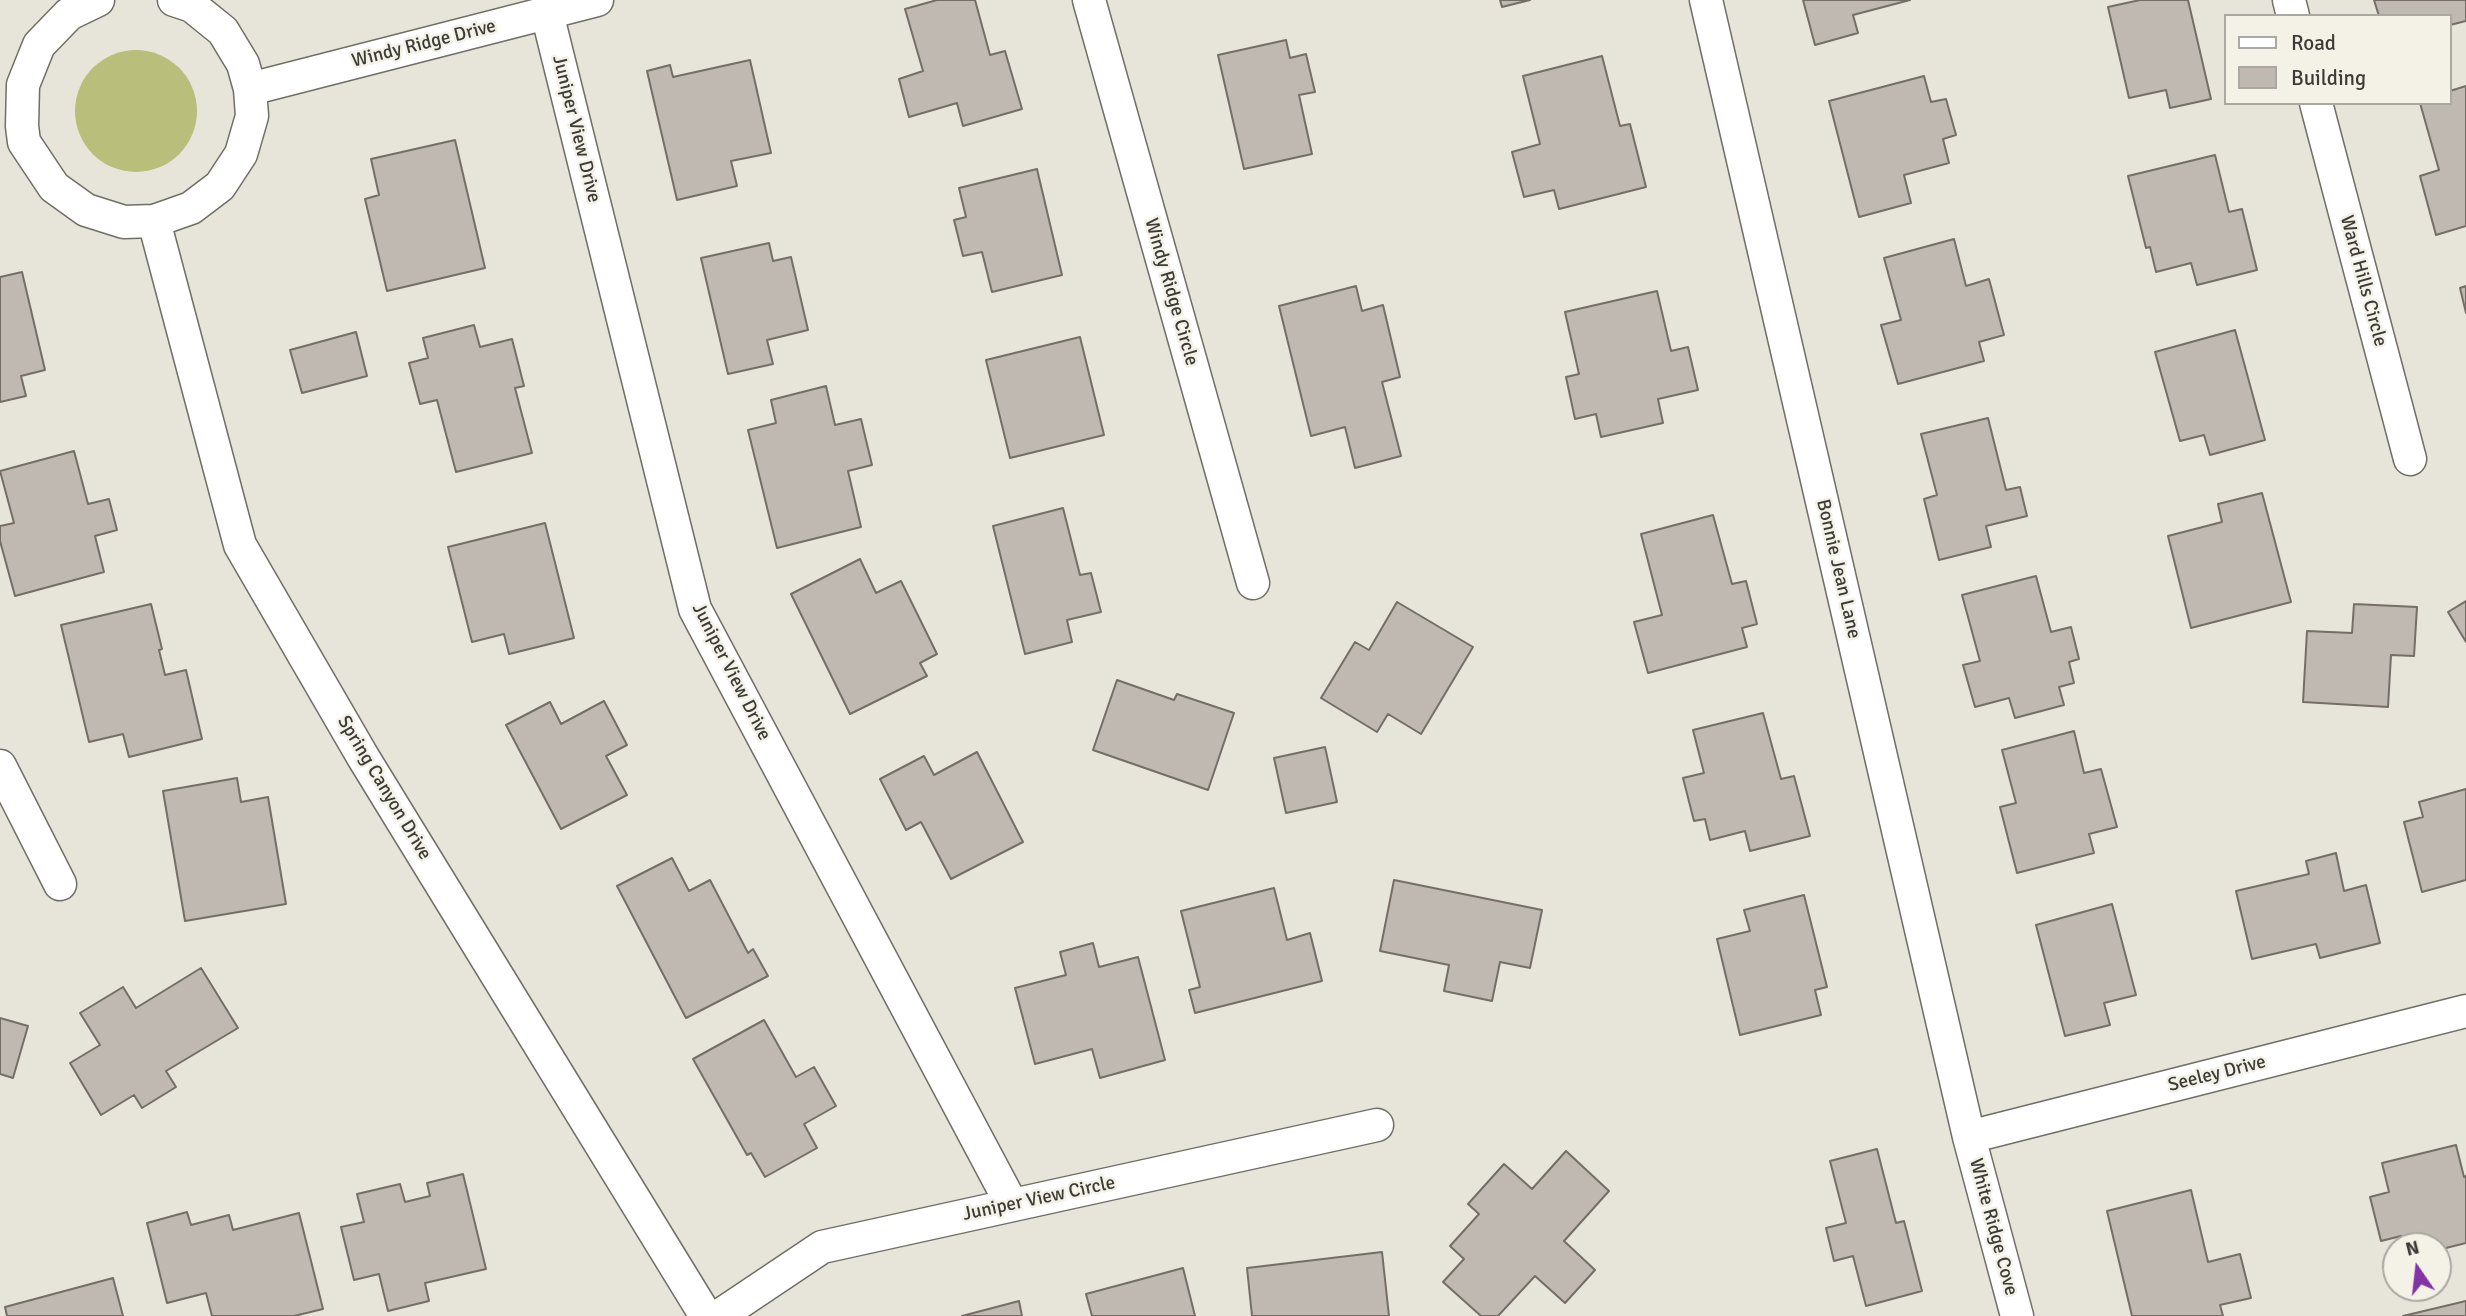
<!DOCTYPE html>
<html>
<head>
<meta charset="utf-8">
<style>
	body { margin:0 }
	#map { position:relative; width:2466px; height:1316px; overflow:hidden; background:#e7e4da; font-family:Signika,sans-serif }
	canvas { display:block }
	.legend { position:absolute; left:2224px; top:14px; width:228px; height:91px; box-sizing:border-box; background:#f4f1e7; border:2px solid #aaa8a1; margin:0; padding:9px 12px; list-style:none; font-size:21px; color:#3c3b37 }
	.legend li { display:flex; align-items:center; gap:14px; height:35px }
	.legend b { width:35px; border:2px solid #aaa8a1 }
	.north { position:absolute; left:2382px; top:1232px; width:70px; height:70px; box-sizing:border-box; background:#f4f1e7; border:2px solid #aaa8a1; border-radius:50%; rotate:346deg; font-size:19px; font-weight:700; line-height:28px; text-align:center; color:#3c3b37 }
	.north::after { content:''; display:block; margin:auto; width:24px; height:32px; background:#8334a4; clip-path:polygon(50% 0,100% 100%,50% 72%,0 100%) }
</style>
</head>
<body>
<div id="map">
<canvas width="2466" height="1316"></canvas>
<ul class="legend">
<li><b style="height:9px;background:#fff"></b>Road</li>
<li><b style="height:19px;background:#c0b9b1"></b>Building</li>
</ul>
<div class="north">N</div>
</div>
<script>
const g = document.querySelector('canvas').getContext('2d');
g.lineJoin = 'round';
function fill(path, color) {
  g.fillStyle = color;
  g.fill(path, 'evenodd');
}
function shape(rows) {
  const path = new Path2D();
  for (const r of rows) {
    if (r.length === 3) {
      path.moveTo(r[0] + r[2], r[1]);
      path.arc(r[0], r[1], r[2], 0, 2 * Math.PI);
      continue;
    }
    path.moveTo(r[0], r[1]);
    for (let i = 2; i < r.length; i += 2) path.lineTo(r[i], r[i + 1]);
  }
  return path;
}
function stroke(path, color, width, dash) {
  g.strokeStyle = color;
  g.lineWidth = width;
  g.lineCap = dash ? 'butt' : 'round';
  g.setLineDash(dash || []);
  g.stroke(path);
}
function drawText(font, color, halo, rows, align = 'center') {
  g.font = font + ' Signika,sans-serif';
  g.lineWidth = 5;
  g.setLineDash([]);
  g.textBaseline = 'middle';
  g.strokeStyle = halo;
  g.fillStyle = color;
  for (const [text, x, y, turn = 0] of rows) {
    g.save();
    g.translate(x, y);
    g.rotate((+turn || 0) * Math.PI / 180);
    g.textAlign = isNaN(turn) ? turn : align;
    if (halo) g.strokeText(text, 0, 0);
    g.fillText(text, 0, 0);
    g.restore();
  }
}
const green = shape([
	[136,111,61]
]);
const building = shape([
	[937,0,975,0,990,55,1005,51,1022,109,963,126,957,103,909,117,899,79,923,71,905,9,937,0],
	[1500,0,1530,0,1502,7,1500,0],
	[1803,0,1910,0,1853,15,1858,33,1815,45,1803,0],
	[2140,0,2188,0,2211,99,2170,108,2166,90,2129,98,2108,7,2140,0],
	[2374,0,2466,0,2466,21,2450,25,2450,16,2379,16,2374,0],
	[1286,40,1290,58,1306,54,1315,92,1299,95,1312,154,1244,169,1218,55,1286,40],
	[1602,56,1620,126,1630,124,1646,187,1559,209,1554,190,1524,197,1512,152,1540,144,1523,76,1602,56],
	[750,60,771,153,731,161,737,186,677,200,647,71,670,65,673,77,750,60],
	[1924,76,1931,102,1946,99,1956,135,1943,139,1949,163,1904,175,1911,203,1859,217,1829,101,1924,76],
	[2466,86,2466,226,2436,235,2420,176,2439,170,2420,103,2450,103,2450,91,2466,86],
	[455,140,485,268,387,291,365,199,379,195,371,159,455,140],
	[2215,155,2229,212,2242,209,2257,270,2197,285,2191,263,2156,272,2150,247,2146,248,2128,176,2215,155],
	[1037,169,1062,275,992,292,982,252,963,256,954,220,966,217,959,188,1037,169],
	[1954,239,1966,286,1989,279,2004,335,1979,342,1984,361,1898,384,1881,325,1901,320,1884,258,1954,239],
	[769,243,773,261,791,257,808,330,767,340,773,364,728,374,701,258,769,243],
	[22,272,45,370,21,376,26,396,0,402,0,277,22,272],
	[1356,286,1362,311,1383,305,1400,377,1382,382,1401,456,1355,468,1345,427,1311,436,1279,306,1356,286],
	[2466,286,2466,313,2460,288,2466,286],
	[1657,291,1671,351,1688,347,1698,390,1658,399,1663,423,1601,437,1596,414,1575,419,1566,377,1579,374,1565,312,1657,291],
	[474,325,480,347,512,339,524,386,515,388,532,453,456,472,437,400,420,404,409,363,428,358,423,338,474,325],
	[2235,330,2265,440,2210,455,2204,435,2180,441,2155,352,2235,330],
	[356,332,367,376,302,393,290,350,356,332],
	[1080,337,1104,435,1010,458,986,360,1080,337],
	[826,386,835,425,861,419,872,465,848,471,861,527,777,548,748,430,776,423,771,400,826,386],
	[1988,418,2006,490,2020,487,2027,516,1986,526,1991,547,1939,560,1924,499,1937,495,1921,434,1988,418],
	[74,451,88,504,109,499,117,530,95,536,104,572,15,596,0,541,0,526,14,523,0,471,74,451],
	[2262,493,2291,602,2191,628,2168,536,2222,522,2218,504,2262,493],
	[1063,508,1080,575,1091,573,1101,612,1067,620,1072,642,1025,654,993,526,1063,508],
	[1713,515,1732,584,1746,581,1757,624,1742,628,1747,647,1648,673,1634,622,1662,615,1641,534,1713,515],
	[545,523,574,638,509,654,504,634,472,642,448,547,545,523],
	[860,559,876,593,901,581,937,654,920,663,927,676,850,714,791,594,860,559],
	[2036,576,2051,632,2071,627,2079,659,2069,662,2074,683,2059,687,2064,705,2015,718,2009,698,1975,707,1963,665,1980,661,1962,595,2036,576],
	[2466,601,2466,642,2448,612,2466,601],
	[1397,602,1473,647,1421,734,1388,714,1377,732,1321,698,1355,642,1369,650,1397,602],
	[151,604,162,649,159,650,165,675,186,670,202,739,129,757,123,734,89,742,61,625,151,604],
	[2354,604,2417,607,2414,656,2391,655,2388,707,2303,702,2307,631,2352,633,2354,604],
	[1117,680,1174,700,1177,694,1234,713,1208,790,1093,750,1117,680],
	[604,701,627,745,606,756,627,795,561,829,506,725,550,702,561,724,604,701],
	[1763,713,1781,779,1794,776,1810,836,1750,851,1745,831,1710,840,1705,819,1694,821,1683,778,1704,773,1693,730,1763,713],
	[2074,731,2084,773,2101,769,2117,827,2089,834,2094,853,2017,873,2000,807,2016,803,2002,750,2074,731],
	[1325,747,1337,802,1286,813,1274,758,1325,747],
	[977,752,1023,842,951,879,921,822,906,830,880,779,924,756,934,775,977,752],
	[237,778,241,802,268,797,286,904,185,921,163,791,237,778],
	[2466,789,2466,880,2422,892,2404,822,2423,817,2419,802,2466,789],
	[2336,853,2344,891,2366,885,2380,943,2320,958,2316,944,2252,959,2236,891,2309,874,2306,861,2336,853],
	[672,858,689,891,710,880,748,953,753,949,768,976,686,1018,617,886,672,858],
	[1394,880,1542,910,1530,968,1500,962,1492,1001,1444,991,1449,965,1380,951,1394,880],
	[1274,888,1287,940,1310,933,1322,981,1195,1013,1189,990,1200,987,1181,911,1274,888],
	[1804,895,1827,987,1815,990,1821,1015,1740,1035,1717,939,1750,931,1744,910,1804,895],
	[2112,904,2136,995,2104,1003,2110,1025,2065,1036,2036,925,2112,904],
	[1093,943,1099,967,1138,957,1165,1060,1100,1078,1092,1049,1035,1064,1015,988,1066,975,1060,952,1093,943],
	[201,968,238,1028,166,1071,176,1087,142,1108,134,1095,101,1115,70,1063,100,1045,80,1013,123,987,136,1008,201,968],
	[0,1018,28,1026,13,1078,0,1074,0,1018],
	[764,1020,796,1077,814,1067,836,1106,804,1124,817,1148,765,1177,751,1153,747,1155,693,1059,764,1020],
	[2456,1145,2464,1177,2466,1176,2466,1243,2438,1250,2438,1246,2403,1246,2401,1236,2381,1241,2370,1197,2389,1192,2382,1163,2456,1145],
	[1877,1149,1896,1223,1904,1221,1922,1291,1866,1306,1853,1256,1834,1261,1826,1228,1846,1223,1830,1161,1877,1149],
	[1566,1151,1609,1191,1564,1241,1595,1270,1565,1303,1535,1276,1498,1316,1481,1316,1443,1282,1464,1259,1450,1246,1479,1214,1468,1204,1504,1164,1532,1189,1566,1151],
	[463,1174,486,1269,425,1283,429,1301,388,1311,379,1274,354,1280,341,1227,364,1222,357,1194,400,1184,405,1202,430,1196,427,1183,463,1174],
	[2191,1190,2208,1262,2240,1254,2251,1298,2220,1305,2223,1316,2132,1316,2107,1211,2191,1190],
	[187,1212,191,1225,229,1215,233,1230,299,1213,323,1309,294,1316,212,1316,206,1293,167,1303,147,1223,187,1212],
	[1382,1252,1389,1316,1252,1316,1247,1268,1382,1252],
	[1183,1268,1195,1316,1092,1316,1086,1294,1183,1268],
	[113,1278,123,1316,7,1316,5,1307,113,1278],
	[1019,1301,1022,1316,962,1316,1019,1301],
	[2466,1301,2466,1316,2403,1316,2466,1301]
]);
const street = shape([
	[98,0,69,14,39,45,23,85,22,126,24,142,54,187,86,210,124,222,154,221,191,208,220,186,241,154,252,116,250,89,243,64,223,31,192,6,174,0],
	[1089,0,1253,583],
	[1706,0,1969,1137,2017,1316],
	[2289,0,2293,16],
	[547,13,695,609,1012,1205],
	[250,89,597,0],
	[2316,103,2410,459],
	[154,221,240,545,363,757,706,1316],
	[0,766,60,884],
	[1969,1137,2466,1011],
	[719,1316,822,1247,1377,1125]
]);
const streetNames = [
	["Windy Ridge Drive",424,44,-14],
	["Juniper View Drive",576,129,76],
	["Ward Hills Circle",2363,281,75],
	["Windy Ridge Circle",1171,292,74],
	["Bonnie Jean Lane",1838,569,77],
	["Juniper View Drive",731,672,63],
	["Spring Canyon Drive",384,788,59],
	["Seeley Drive",2217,1074,-14],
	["Juniper View Circle",1039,1199,-12],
	["White Ridge Cove",1993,1227,75]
];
fill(green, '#b9bf7a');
fill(building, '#c0b9b1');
stroke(building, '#746e67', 2);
stroke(street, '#716e65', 35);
stroke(street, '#fff', 32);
drawText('19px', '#3c3b37', '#f4f1e7', streetNames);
</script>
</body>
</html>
